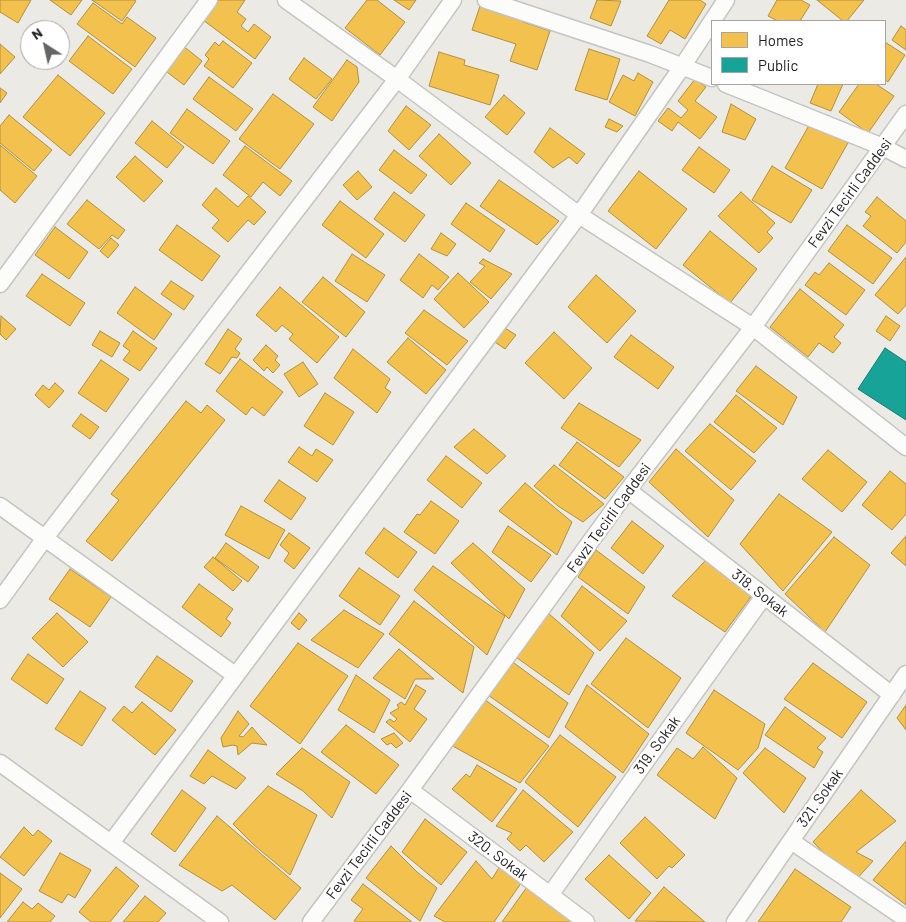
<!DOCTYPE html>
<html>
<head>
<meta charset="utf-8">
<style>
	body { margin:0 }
	#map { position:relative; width:906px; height:922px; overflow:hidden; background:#ebeae5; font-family:Barlow,sans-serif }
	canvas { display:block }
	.legend { position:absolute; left:711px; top:20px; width:175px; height:65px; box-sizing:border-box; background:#fff; border:1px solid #a5a5a5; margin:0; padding:6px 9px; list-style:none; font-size:15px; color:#1d1d1d }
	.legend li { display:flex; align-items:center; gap:10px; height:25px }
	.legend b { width:25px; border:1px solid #a5a5a5 }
	.north { position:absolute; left:20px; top:20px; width:50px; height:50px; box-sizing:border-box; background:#fff; border:1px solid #a5a5a5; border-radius:50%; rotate:325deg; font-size:14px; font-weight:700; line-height:20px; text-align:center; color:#1d1d1d }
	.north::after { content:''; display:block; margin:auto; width:18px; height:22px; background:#656563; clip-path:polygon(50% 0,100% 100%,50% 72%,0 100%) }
</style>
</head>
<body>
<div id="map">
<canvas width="906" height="922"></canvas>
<ul class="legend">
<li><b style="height:14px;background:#f2c14e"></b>Homes</li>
<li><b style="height:14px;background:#17a398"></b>Public</li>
</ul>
<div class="north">N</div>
</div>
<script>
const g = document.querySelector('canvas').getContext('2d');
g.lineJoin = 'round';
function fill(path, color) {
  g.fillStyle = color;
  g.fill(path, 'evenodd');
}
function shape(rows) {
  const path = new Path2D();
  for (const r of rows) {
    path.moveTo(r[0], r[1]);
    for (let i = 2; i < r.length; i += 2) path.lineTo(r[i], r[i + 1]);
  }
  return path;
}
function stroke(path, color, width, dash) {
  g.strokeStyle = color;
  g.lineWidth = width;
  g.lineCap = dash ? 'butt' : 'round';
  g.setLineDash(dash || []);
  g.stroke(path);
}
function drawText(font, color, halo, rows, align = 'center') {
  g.font = font + ' Barlow,sans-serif';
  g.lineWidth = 5;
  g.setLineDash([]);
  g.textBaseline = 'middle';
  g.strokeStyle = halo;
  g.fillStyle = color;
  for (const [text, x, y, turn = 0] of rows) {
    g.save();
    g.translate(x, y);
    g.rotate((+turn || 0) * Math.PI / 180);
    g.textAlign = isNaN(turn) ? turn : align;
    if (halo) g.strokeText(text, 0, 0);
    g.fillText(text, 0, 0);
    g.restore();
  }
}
const homes = shape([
	[0,0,31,0,18,23,0,12,0,0],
	[50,0,82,0,71,15,50,0],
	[92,0,134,0,136,1,122,21,92,0],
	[212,0,245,0,237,12,246,19,241,26,248,32,254,24,271,37,255,59,199,17,212,0],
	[367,0,377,0,405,22,380,55,345,28,367,0],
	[394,0,416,0,409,10,394,0],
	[482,0,525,14,523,22,550,31,537,70,510,61,516,44,472,30,482,0],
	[597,0,621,1,611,26,590,18,597,0],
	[669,0,700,0,706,4,685,39,670,30,661,44,647,36,669,0],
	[777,0,801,0,810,5,800,21,778,21,768,16,777,0],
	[817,0,864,0,847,21,843,21,817,0],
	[93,3,122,24,127,17,156,38,135,67,77,24,93,3],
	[901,26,906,30,906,50,892,40,901,26],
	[88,36,132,69,113,94,69,61,88,36],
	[223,41,252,63,233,88,204,66,209,59,205,55,215,42,219,46,223,41],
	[885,42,905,55,888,82,885,80,885,42],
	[0,44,15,57,0,74,0,44],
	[182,45,202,61,184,85,163,69,182,45],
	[589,49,620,59,607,100,575,90,589,49],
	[439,52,465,60,464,65,499,75,490,105,429,86,439,52],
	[304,58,332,79,316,99,289,79,304,58],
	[347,60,357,67,359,82,332,121,313,107,347,60],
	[638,73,653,82,635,116,609,102,623,75,634,81,638,73],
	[58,75,105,113,70,156,23,117,58,75],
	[209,77,253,109,236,131,193,99,209,77],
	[695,79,706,87,695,101,717,117,700,139,678,122,672,131,658,121,668,108,681,118,688,110,678,101,695,79],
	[818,84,843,84,831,111,810,103,818,84],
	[859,84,876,84,894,96,868,133,839,112,859,84],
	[0,88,7,93,0,103,0,88],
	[273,94,314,124,280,169,239,139,273,94],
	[504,95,525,113,507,135,485,117,504,95],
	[731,104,756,119,745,140,722,132,731,104],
	[406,106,431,125,409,150,388,131,406,106],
	[187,109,230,141,213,164,170,133,187,109],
	[9,115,52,150,34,171,0,143,0,126,9,115],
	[609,119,623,126,617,132,605,127,609,119],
	[812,120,849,141,822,189,785,168,812,120],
	[152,121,184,147,167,168,135,143,152,121],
	[550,128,585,154,577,164,569,157,553,168,534,152,550,128],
	[439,134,471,163,451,185,419,156,439,134],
	[0,145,37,176,15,203,0,190,0,145],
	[245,146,292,181,280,196,263,182,251,197,223,175,245,146],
	[699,147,730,170,714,193,682,170,699,147],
	[394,150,427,175,411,194,379,170,394,150],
	[135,156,163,181,144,202,116,177,135,156],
	[772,166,812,190,791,223,752,200,772,166],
	[358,171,372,187,357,200,343,185,358,171],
	[639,171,687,209,656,249,608,211,639,171],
	[499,180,559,221,537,245,480,206,499,180],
	[216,188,238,207,248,196,266,212,254,225,248,220,228,242,212,228,219,220,202,205,216,188],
	[394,192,425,215,405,242,374,219,394,192],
	[741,192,775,223,767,232,773,238,759,253,718,216,741,192],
	[877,197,906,221,906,242,897,253,863,226,871,216,865,212,877,197],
	[87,200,125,230,118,239,112,235,99,249,67,224,87,200],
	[340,201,384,234,366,258,322,225,340,201],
	[466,203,505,230,490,252,451,224,466,203],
	[177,225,220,256,202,281,159,250,177,225],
	[847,225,892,258,873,284,828,251,847,225],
	[55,227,88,252,69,279,35,255,55,227],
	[710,231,757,269,730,303,683,265,710,231],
	[441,233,456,244,447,256,431,249,441,233],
	[111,238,119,245,108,258,100,251,111,238],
	[352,254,385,275,367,302,335,281,352,254],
	[419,254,449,277,438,290,432,285,423,298,400,280,419,254],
	[906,257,906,305,898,314,875,295,906,257],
	[483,259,512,274,491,299,470,282,485,266,479,263,483,259],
	[829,263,865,290,846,315,805,285,815,272,819,275,829,263],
	[458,273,489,302,464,328,434,299,458,273],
	[42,274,85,303,70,326,26,296,42,274],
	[596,275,636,311,607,343,568,307,596,275],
	[323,277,365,312,346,337,302,302,323,277],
	[171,281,194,296,184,310,161,294,171,281],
	[135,287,172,314,154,340,117,313,135,287],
	[280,287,339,337,317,363,289,339,293,334,282,325,276,332,256,315,280,287],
	[800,289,844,325,834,337,841,343,833,353,819,343,808,357,770,327,800,289],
	[424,310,468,341,447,365,405,333,424,310],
	[1,316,16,329,6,340,0,334,1,316],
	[886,316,900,326,890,341,876,331,886,316],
	[502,326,516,335,505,349,492,340,502,326],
	[228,329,242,339,235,349,240,353,237,358,232,357,220,374,205,364,228,329],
	[100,331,120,343,112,357,92,345,100,331],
	[133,331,157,348,140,371,123,360,130,351,123,346,133,331],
	[554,332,592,368,564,399,525,363,554,332],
	[631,335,674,367,658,389,614,357,631,335],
	[408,338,446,370,426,394,387,362,408,338],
	[266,345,278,356,275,360,280,365,273,373,267,367,264,371,253,360,266,345],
	[353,349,390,379,385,388,391,392,377,413,334,378,353,349],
	[240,359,283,392,264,416,252,407,246,415,216,391,240,359],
	[101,360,129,379,106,412,78,393,101,360],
	[303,362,318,384,299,397,284,374,303,362],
	[756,366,797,397,783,425,736,391,756,366],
	[55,383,64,391,49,408,35,395,43,385,49,390,55,383],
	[325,393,354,412,333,445,304,426,325,393],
	[736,395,777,428,754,453,714,422,736,395],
	[186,401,201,413,207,405,225,420,112,561,86,541,119,500,111,494,186,401],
	[579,403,641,440,619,467,561,428,579,403],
	[81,414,99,427,90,439,72,426,81,414],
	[710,424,756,461,731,490,685,451,710,424],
	[474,429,506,456,487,474,454,447,474,429],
	[577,442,624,477,605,499,559,465,577,442],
	[299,447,312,456,316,449,333,460,317,482,288,462,299,447],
	[676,449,734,500,708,537,649,482,676,449],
	[828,450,867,482,842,512,802,479,828,450],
	[446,456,482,483,462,508,427,480,446,456],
	[554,465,604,504,583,522,558,506,534,486,554,465],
	[890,471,906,484,906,514,892,530,862,505,890,471],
	[279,480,306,498,291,520,264,501,279,480],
	[525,483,572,522,557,555,499,511,525,483],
	[779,494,832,532,783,591,740,544,779,494],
	[431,501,459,521,435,554,404,532,417,514,420,515,431,501],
	[241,506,285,530,269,559,225,535,241,506],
	[632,521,664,546,643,574,611,548,632,521],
	[508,526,551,555,531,582,492,552,508,526],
	[384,528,417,552,398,578,365,553,384,528],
	[289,533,310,548,294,569,284,561,289,553,280,545,289,533],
	[906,536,906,566,891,553,906,536],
	[834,537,870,565,825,632,785,594,834,537],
	[226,543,259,567,248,582,215,558,226,543],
	[473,543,525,589,509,619,451,563,473,543],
	[596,550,645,587,628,614,578,577,596,550],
	[213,557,242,581,233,591,204,567,213,557],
	[705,561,753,594,725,632,672,596,705,561],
	[433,566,505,616,487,655,414,590,433,566],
	[359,568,400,596,380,625,339,596,359,568],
	[70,569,111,597,90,627,49,599,70,569],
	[199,584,233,609,226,619,231,623,221,637,182,607,199,584],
	[582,586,627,621,600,651,561,616,582,586],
	[414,601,474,647,463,693,389,634,414,601],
	[344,610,384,634,358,668,311,640,344,610],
	[57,613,88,642,63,667,32,638,57,613],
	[299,613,307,620,299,630,291,623,299,613],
	[548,613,594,653,569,695,513,655,548,613],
	[626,638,681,678,648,728,591,684,626,638],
	[298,643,348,676,300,744,250,706,298,643],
	[399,649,434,679,415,679,405,699,373,678,399,649],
	[28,654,64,679,47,704,11,679,28,654],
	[157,656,193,681,171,712,135,687,157,656],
	[510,660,568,703,549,738,488,695,510,660],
	[813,663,867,702,842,738,784,699,813,663],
	[356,675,390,700,374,733,338,710,356,675],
	[416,685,426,691,414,709,427,719,410,742,386,722,390,719,394,722,397,719,390,713,399,708,397,705,401,702,405,705,416,685],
	[587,685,649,734,623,773,565,727,587,685],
	[714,690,765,724,758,748,738,770,686,733,714,690],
	[80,691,106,708,82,746,55,729,80,691],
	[481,697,549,746,520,783,449,744,481,697],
	[142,702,176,730,155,755,112,720,124,706,132,713,142,702],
	[906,705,906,730,897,718,906,705],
	[785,707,826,738,817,748,823,752,814,768,765,735,785,707],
	[238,711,249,724,239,736,243,737,252,727,267,745,252,743,238,755,237,746,233,745,223,747,221,738,238,711],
	[346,725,399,765,376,794,321,752,346,725],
	[394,733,403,743,396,748,391,743,387,745,381,739,394,733],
	[560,735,616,777,578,827,525,782,560,735],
	[703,747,737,778,715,819,657,775,677,748,693,759,703,747],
	[302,748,350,782,332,818,303,791,276,774,302,748],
	[765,748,806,778,784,813,743,773,765,748],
	[208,750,246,778,236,789,212,776,204,784,190,776,208,750],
	[477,765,517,789,492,822,452,789,466,774,470,777,477,765],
	[268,786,317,815,290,875,254,845,233,824,268,786],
	[182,790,206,808,175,852,151,834,182,790],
	[523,790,573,832,544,862,526,845,520,851,507,839,512,833,496,826,523,790],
	[861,790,896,821,856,852,873,861,854,882,813,842,861,790],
	[217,816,301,888,275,920,232,885,222,891,179,865,217,816],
	[645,817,685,855,672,868,669,866,657,879,620,843,645,817],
	[425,819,467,852,441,885,402,852,425,819],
	[24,827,33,836,38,830,52,841,24,876,0,857,24,827],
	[906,841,906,905,873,880,906,841],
	[391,846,417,872,437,888,420,921,366,878,391,846],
	[60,853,91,870,75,898,68,894,62,903,39,891,60,853],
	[609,855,651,893,629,919,585,879,609,855],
	[476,861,492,879,500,866,524,879,494,922,445,922,434,916,476,861],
	[116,867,139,886,110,922,91,922,79,912,116,867],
	[795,869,851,907,841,922,758,922,795,869],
	[0,873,22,889,0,918,0,873],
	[363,884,412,922,356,922,354,921,363,909,351,900,363,884],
	[527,887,573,922,502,922,527,887],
	[664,887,705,922,635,921,664,887],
	[145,896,166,913,158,922,123,922,145,896],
	[23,902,32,909,38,903,55,916,50,922,7,922,23,902]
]);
const public = shape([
	[885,348,906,362,906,420,858,389,885,348]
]);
const street = shape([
	[286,0,397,79,579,215,753,327,906,447],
	[486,0,650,54,712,78],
	[726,84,883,147,906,159],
	[0,284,209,0],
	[628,490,892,695],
	[0,506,235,675],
	[0,600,45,538,397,79,453,0],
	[0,763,220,922],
	[410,790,586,922],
	[791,841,906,919],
	[111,843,579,215,682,67,726,0],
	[550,895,764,596],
	[311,922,410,790,628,490,753,327,906,114],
	[735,922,906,674]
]);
const streetNames = [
	["Fevzi Tecirli Caddesi",850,193,-54],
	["Fevzi Tecirli Caddesi",609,518,-54],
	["318. Sokak",760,593,38],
	["319. Sokak",657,745,-54],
	["321. Sokak",820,798,-55],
	["Fevzi Tecirli Caddesi",369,845,-53],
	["320. Sokak",498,856,37]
];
fill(homes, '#f2c14e');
stroke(homes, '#b2903f', 1);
fill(public, '#17a398');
stroke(public, '#197b73', 1);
stroke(street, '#c4c4c1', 19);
stroke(street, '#fcfcfb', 16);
drawText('15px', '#1d1d1d', '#fff', streetNames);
</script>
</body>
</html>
